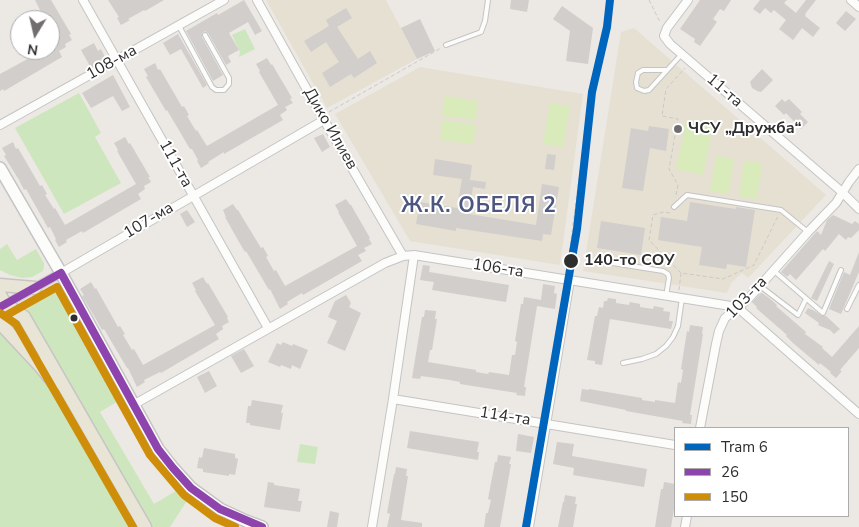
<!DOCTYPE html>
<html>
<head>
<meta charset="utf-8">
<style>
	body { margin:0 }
	#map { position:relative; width:859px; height:527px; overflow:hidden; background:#ece8e4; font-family:"Nunito Sans",sans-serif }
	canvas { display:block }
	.legend { position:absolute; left:674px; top:427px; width:175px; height:90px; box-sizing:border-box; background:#fff; border:1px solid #ababab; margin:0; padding:6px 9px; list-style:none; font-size:15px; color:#2e2e2e }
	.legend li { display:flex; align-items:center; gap:10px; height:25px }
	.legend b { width:25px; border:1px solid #ababab }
	.north { position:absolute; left:10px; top:10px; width:50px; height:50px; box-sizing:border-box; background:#fff; border:1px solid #ababab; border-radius:50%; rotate:189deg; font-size:14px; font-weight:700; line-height:20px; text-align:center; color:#2e2e2e }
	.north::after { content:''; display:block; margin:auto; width:18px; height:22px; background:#706f6e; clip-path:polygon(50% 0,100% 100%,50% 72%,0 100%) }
</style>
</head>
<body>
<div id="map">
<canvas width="859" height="527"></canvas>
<ul class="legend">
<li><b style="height:6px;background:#0065bd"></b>Tram 6</li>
<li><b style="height:6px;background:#8e44ad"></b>26</li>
<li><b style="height:6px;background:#cf8e09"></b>150</li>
</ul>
<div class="north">N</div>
</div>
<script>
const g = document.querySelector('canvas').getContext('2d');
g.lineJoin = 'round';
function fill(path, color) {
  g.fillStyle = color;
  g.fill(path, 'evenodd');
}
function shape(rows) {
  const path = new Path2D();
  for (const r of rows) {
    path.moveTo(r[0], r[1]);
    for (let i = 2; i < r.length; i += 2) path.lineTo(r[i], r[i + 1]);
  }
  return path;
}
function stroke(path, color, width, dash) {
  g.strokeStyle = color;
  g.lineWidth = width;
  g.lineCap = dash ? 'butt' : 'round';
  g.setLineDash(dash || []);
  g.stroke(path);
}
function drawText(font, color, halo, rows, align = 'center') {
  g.font = font + ' "Nunito Sans",sans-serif';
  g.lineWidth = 4;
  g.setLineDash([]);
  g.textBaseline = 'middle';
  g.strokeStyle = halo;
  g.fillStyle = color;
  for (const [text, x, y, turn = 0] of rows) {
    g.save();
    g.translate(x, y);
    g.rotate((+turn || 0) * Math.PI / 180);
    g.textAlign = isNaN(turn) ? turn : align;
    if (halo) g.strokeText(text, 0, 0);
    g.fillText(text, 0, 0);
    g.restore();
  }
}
const education = shape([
	[266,0,386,0,417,59,327,108],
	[634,28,826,195,748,278,742,273,731,283,727,293,583,271,621,32],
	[420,67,583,94,560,265,410,241,335,114]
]);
const green = shape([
	[245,29,255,49,239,57,240,52,232,35],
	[79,93,101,133,95,137,121,183,64,214,15,128],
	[7,244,17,260,36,249,44,263,44,267,43,271,32,277,22,278,10,275,0,270,0,249],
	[55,286,57,288,120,400,100,412,154,504,181,488,190,496,170,527,151,527,51,356,26,307,52,287],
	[0,332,57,393,69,408,137,527,0,527],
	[300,444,318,447,315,464,297,462]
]);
const pitch = shape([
	[445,96,478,101,476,120,442,116],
	[550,103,570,106,563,147,543,144],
	[687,119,713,125,703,175,676,169],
	[442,120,476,125,473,144,440,140],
	[716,156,734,159,728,194,710,191],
	[744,161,762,163,757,199,739,196]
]);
const building = shape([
	[35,0,51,0,71,34,69,35,72,40,65,44,66,47,59,51,62,57,4,91,3,89,0,91,0,74,44,50,50,50,50,46,58,42,50,29,50,20,45,20],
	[108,0,164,0,145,11,144,10,128,19,130,20,121,25,117,18,119,17],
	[244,0,262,31,255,35,248,22,229,33,239,50,228,56,231,62,226,65,208,33,205,31,202,33,202,37,223,75,213,81,186,31,217,13,218,15],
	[511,0,529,0,527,12,510,9],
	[700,0,731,0,724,11,720,9,713,19,717,22,700,46,694,42,695,39,680,29],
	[760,0,787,0,784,3,796,13,806,0,816,0,805,14,806,15,805,16,820,28,813,37,802,28,793,40,779,29,786,20,774,10,771,13,765,8,760,14,753,9],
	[562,6,593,28,588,64,566,61,570,31,553,19],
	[346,8,352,18,337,27,358,59,370,51,377,63,354,78,351,74,330,87,322,73,339,62,326,42,311,52,304,41,329,26,326,20],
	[846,11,856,19,845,31,836,23],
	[420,19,435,51,417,59,401,28],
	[178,34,207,85,203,88,181,49,170,55,163,43],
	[94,43,98,51,101,49,106,59,91,68,81,50],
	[267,58,271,65,272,64,292,98,290,99,293,103,285,107,287,110,280,115,283,120,224,154,224,152,208,162,209,163,201,168,197,161,198,160,192,149,190,149,167,110,166,111,146,77,148,76,144,69,155,63,158,70,160,69,182,107,184,106,189,115,187,116,196,131,197,130,207,146,278,105,259,72,260,71,256,64],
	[762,69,773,80,761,92,757,91,752,88,750,82],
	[113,75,130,107,122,111,113,96,91,108,82,93],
	[782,99,785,102,789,99,802,112,800,114,808,122,801,129,786,113,784,115,775,106],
	[649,126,669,129,666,151,650,148,643,191,622,188,631,128,648,131],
	[323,134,330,147,322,152,314,138],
	[125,137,129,144,130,143,150,177,148,177,151,182,144,186,145,189,138,194,141,199,83,233,82,231,66,240,67,242,59,247,55,240,56,239,50,227,48,228,26,189,24,190,19,180,4,156,6,155,2,148,13,142,16,149,18,148,40,186,42,185,47,194,45,195,54,209,55,208,65,225,136,184,117,151,118,150,114,143],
	[547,154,556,155,554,170,545,169],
	[435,159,472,165,470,180,486,182,485,189,473,187,469,214,536,225,542,184,559,187,551,235,543,234,542,241,456,228,456,231,416,224,420,202,457,208,462,179,433,175],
	[346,199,350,205,351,205,370,238,369,239,372,244,364,248,366,251,358,255,362,261,303,295,302,293,287,302,288,304,280,309,270,289,269,290,246,251,245,252,239,242,225,217,226,217,223,210,233,204,237,210,238,210,261,248,263,247,268,256,266,257,274,271,276,270,285,286,357,246,338,212,339,212,335,205],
	[690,202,736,209,736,207,755,210,746,267,727,264,726,269,699,265,702,247,658,240,661,217,687,221],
	[187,210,195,222,187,227,180,214],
	[833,215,852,224,855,221,859,224,859,230,851,238,848,237,846,240,839,234,825,251,823,249,796,280,790,274,787,277,781,272,817,231,821,235,827,220],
	[601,221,645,228,641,255,597,248],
	[859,252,859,272,841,314,829,309,844,272,850,275],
	[829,261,834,264,817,301,811,298],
	[423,265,430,266,429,272,509,285,506,302,432,290,434,282,420,280],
	[203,277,207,284,208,283,228,317,227,318,229,322,222,326,223,329,216,334,219,339,161,373,160,372,144,380,145,382,137,387,128,368,127,368,104,329,102,330,97,321,82,296,84,295,80,289,91,282,95,289,96,288,118,327,120,326,125,334,123,335,132,350,134,349,143,365,215,325,195,291,196,290,192,283],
	[543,284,555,286,554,293,557,294,555,309,537,306,524,387,526,387,525,396,516,395,517,393,460,384,460,382,450,380,421,376,420,379,412,378,422,317,424,317,425,310,436,311,435,319,437,319,432,350,430,350,428,362,476,370,476,372,488,374,489,372,509,375,512,355,515,355,517,342,515,341,521,304,523,304,524,297,541,300],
	[761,293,762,293,769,298,777,305,776,306,806,332,805,334,823,347,822,348,832,357,859,326,859,348,840,370,842,371,836,378,830,373,831,372,820,363,819,365,793,343,786,336,787,335,756,308,757,307,752,302],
	[346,295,351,303,349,307,361,313,345,351,327,343,337,321,328,317,335,301],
	[608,298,616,299,616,303,629,305,630,302,640,304,640,307,653,309,654,306,664,308,663,311,670,312,669,321,673,321,671,329,610,319,602,365,595,364,595,361,587,360,595,316,597,316,599,307,603,308,604,301,607,301],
	[808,308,815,311,822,316,826,316,840,329,834,334,830,330,818,325,819,323,805,313],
	[690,325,703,327,702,334,703,334,690,415,692,415,691,424,682,423,683,421,626,411,626,410,580,401,582,389,589,390,589,389,642,398,642,400,655,402,655,400,675,403,678,382,681,383,683,370,681,369,687,331,689,332],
	[283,342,292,346,293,344,308,350,300,369,292,365,291,369,281,365,280,367,268,362,277,343,281,345],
	[244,349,254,366,241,373,231,356],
	[209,371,217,386,205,393,197,377],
	[252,400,283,405,281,413,283,413,280,430,250,425,250,423,246,423,248,406,251,406],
	[410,431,479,442,477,452,479,452,478,460,407,448],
	[518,434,534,437,531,453,516,451],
	[557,442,574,444,572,456,647,469,644,487,573,475,574,468,553,464],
	[204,448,235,454,235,458,238,459,235,475,229,474,229,476,203,472,203,469,197,468,199,457,202,458],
	[498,455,511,457,509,464,511,464,500,527,484,527,486,513,488,513,491,500,488,499,495,462,497,462],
	[396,467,407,469,406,476,408,476,401,520,422,523,422,527,387,527,390,514,387,513,394,474,395,474],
	[268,482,274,483,274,485,300,489,298,501,302,501,300,512,264,507],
	[664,482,675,484,675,503,671,527,655,527,661,489,663,489],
	[565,495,576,497,575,504,577,504,573,527,558,527,563,502,564,502],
	[330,511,339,513,337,527,327,527]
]);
const path = shape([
	[649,0,659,20,661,22],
	[329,112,441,48],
	[676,195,678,185,669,169,678,119,662,116,666,89,685,68],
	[670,213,663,212,653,215,649,240,681,273],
	[567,271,590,94,605,30,609,0],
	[679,290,681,273,723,279,754,265,778,216]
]);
const lane = shape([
	[179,26,212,87,216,90,224,90,229,84,229,78,205,35],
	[446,45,481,32,485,21,488,0],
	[667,70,643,70,638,73,636,82,637,88,644,91,649,90,681,55],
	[674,207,687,195,781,210,808,232],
	[600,261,663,271,668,274,669,278,666,296],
	[773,270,823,313,841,270],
	[760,286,798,315,806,299],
	[847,309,859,285],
	[623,363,642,359,656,354,666,346,673,337,678,326,682,298]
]);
const street = shape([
	[83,0,268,328],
	[257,0,320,113,403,256],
	[688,0,667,28,664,36,670,44,842,192,859,209],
	[851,0,859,7],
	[0,125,224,0],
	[4,305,61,273,324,120],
	[393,399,675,445],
	[133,405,385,263,403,256,414,255,737,307,859,414],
	[700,428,716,344,719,331,725,318,749,298,808,232,836,203,849,182,859,169],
	[372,527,393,399,414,255],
	[529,527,570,280],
	[685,527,687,516]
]);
const secondary = shape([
	[0,168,61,273,158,449,173,468,191,488,220,509,246,521,262,527]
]);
const primary = shape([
	[0,285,35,288],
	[0,295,5,304,24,317,145,527],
	[0,323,40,366,55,384]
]);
const bus1 = shape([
	[61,273,158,449,173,468,191,488,220,509,262,527],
	[0,307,61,273]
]);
const bus2 = shape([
	[0,313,16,324,133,527],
	[5,316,57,287,150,455,184,495,215,518,235,527]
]);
const tram1 = shape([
	[526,527,577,229,592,92,607,27,610,0]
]);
const markers = [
	[678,129,5,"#706f6e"],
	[571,261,8,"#2e2e2e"],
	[74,318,4.5,"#2e2e2e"]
];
const streetNames = [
	["108-ма",112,63,-29],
	["11-та",724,91,41],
	["Дико Илиев",330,129,60],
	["111-та",175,164,61],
	["107-ма",149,221,-31],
	["106-та",498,269,9],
	["103-та",747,298,-46],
	["114-та",505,417,9]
];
const poiNames = [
	["ЧСУ „Дружба“",688,129]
];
const stopNames = [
	["140-то СОУ",584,261]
];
const districtNames = [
	["Ж.К. ОБЕЛЯ 2",479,207]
];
fill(education, '#e6e0d3');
fill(green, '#cee6be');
fill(pitch, '#d9eabb');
fill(building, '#d1cecb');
stroke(lane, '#c5c4c5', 6);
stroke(street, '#c5c4c5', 10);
stroke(secondary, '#c5c4c5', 14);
stroke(primary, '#c6c5c4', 15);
stroke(path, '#c9c9c8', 1, [4, 2.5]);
stroke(lane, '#fcfcfb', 4);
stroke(street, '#fcfcfb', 8);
stroke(secondary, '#fcfcfb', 11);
stroke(primary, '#e8e4d6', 12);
stroke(bus1, '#8e44ad', 8);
stroke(bus2, '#cf8e09', 8);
stroke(tram1, '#0065bd', 8);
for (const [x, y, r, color] of markers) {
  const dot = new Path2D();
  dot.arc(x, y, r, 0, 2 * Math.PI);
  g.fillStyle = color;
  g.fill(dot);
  stroke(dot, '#fff', 2);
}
drawText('16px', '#2e2e2e', '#fff', streetNames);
drawText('bold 16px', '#2e2e2e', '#fff', poiNames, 'left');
drawText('bold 16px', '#2e2e2e', '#fff', stopNames, 'left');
g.letterSpacing = '1px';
drawText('bold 21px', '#4d5680', '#fff', districtNames);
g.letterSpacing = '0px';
</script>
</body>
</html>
